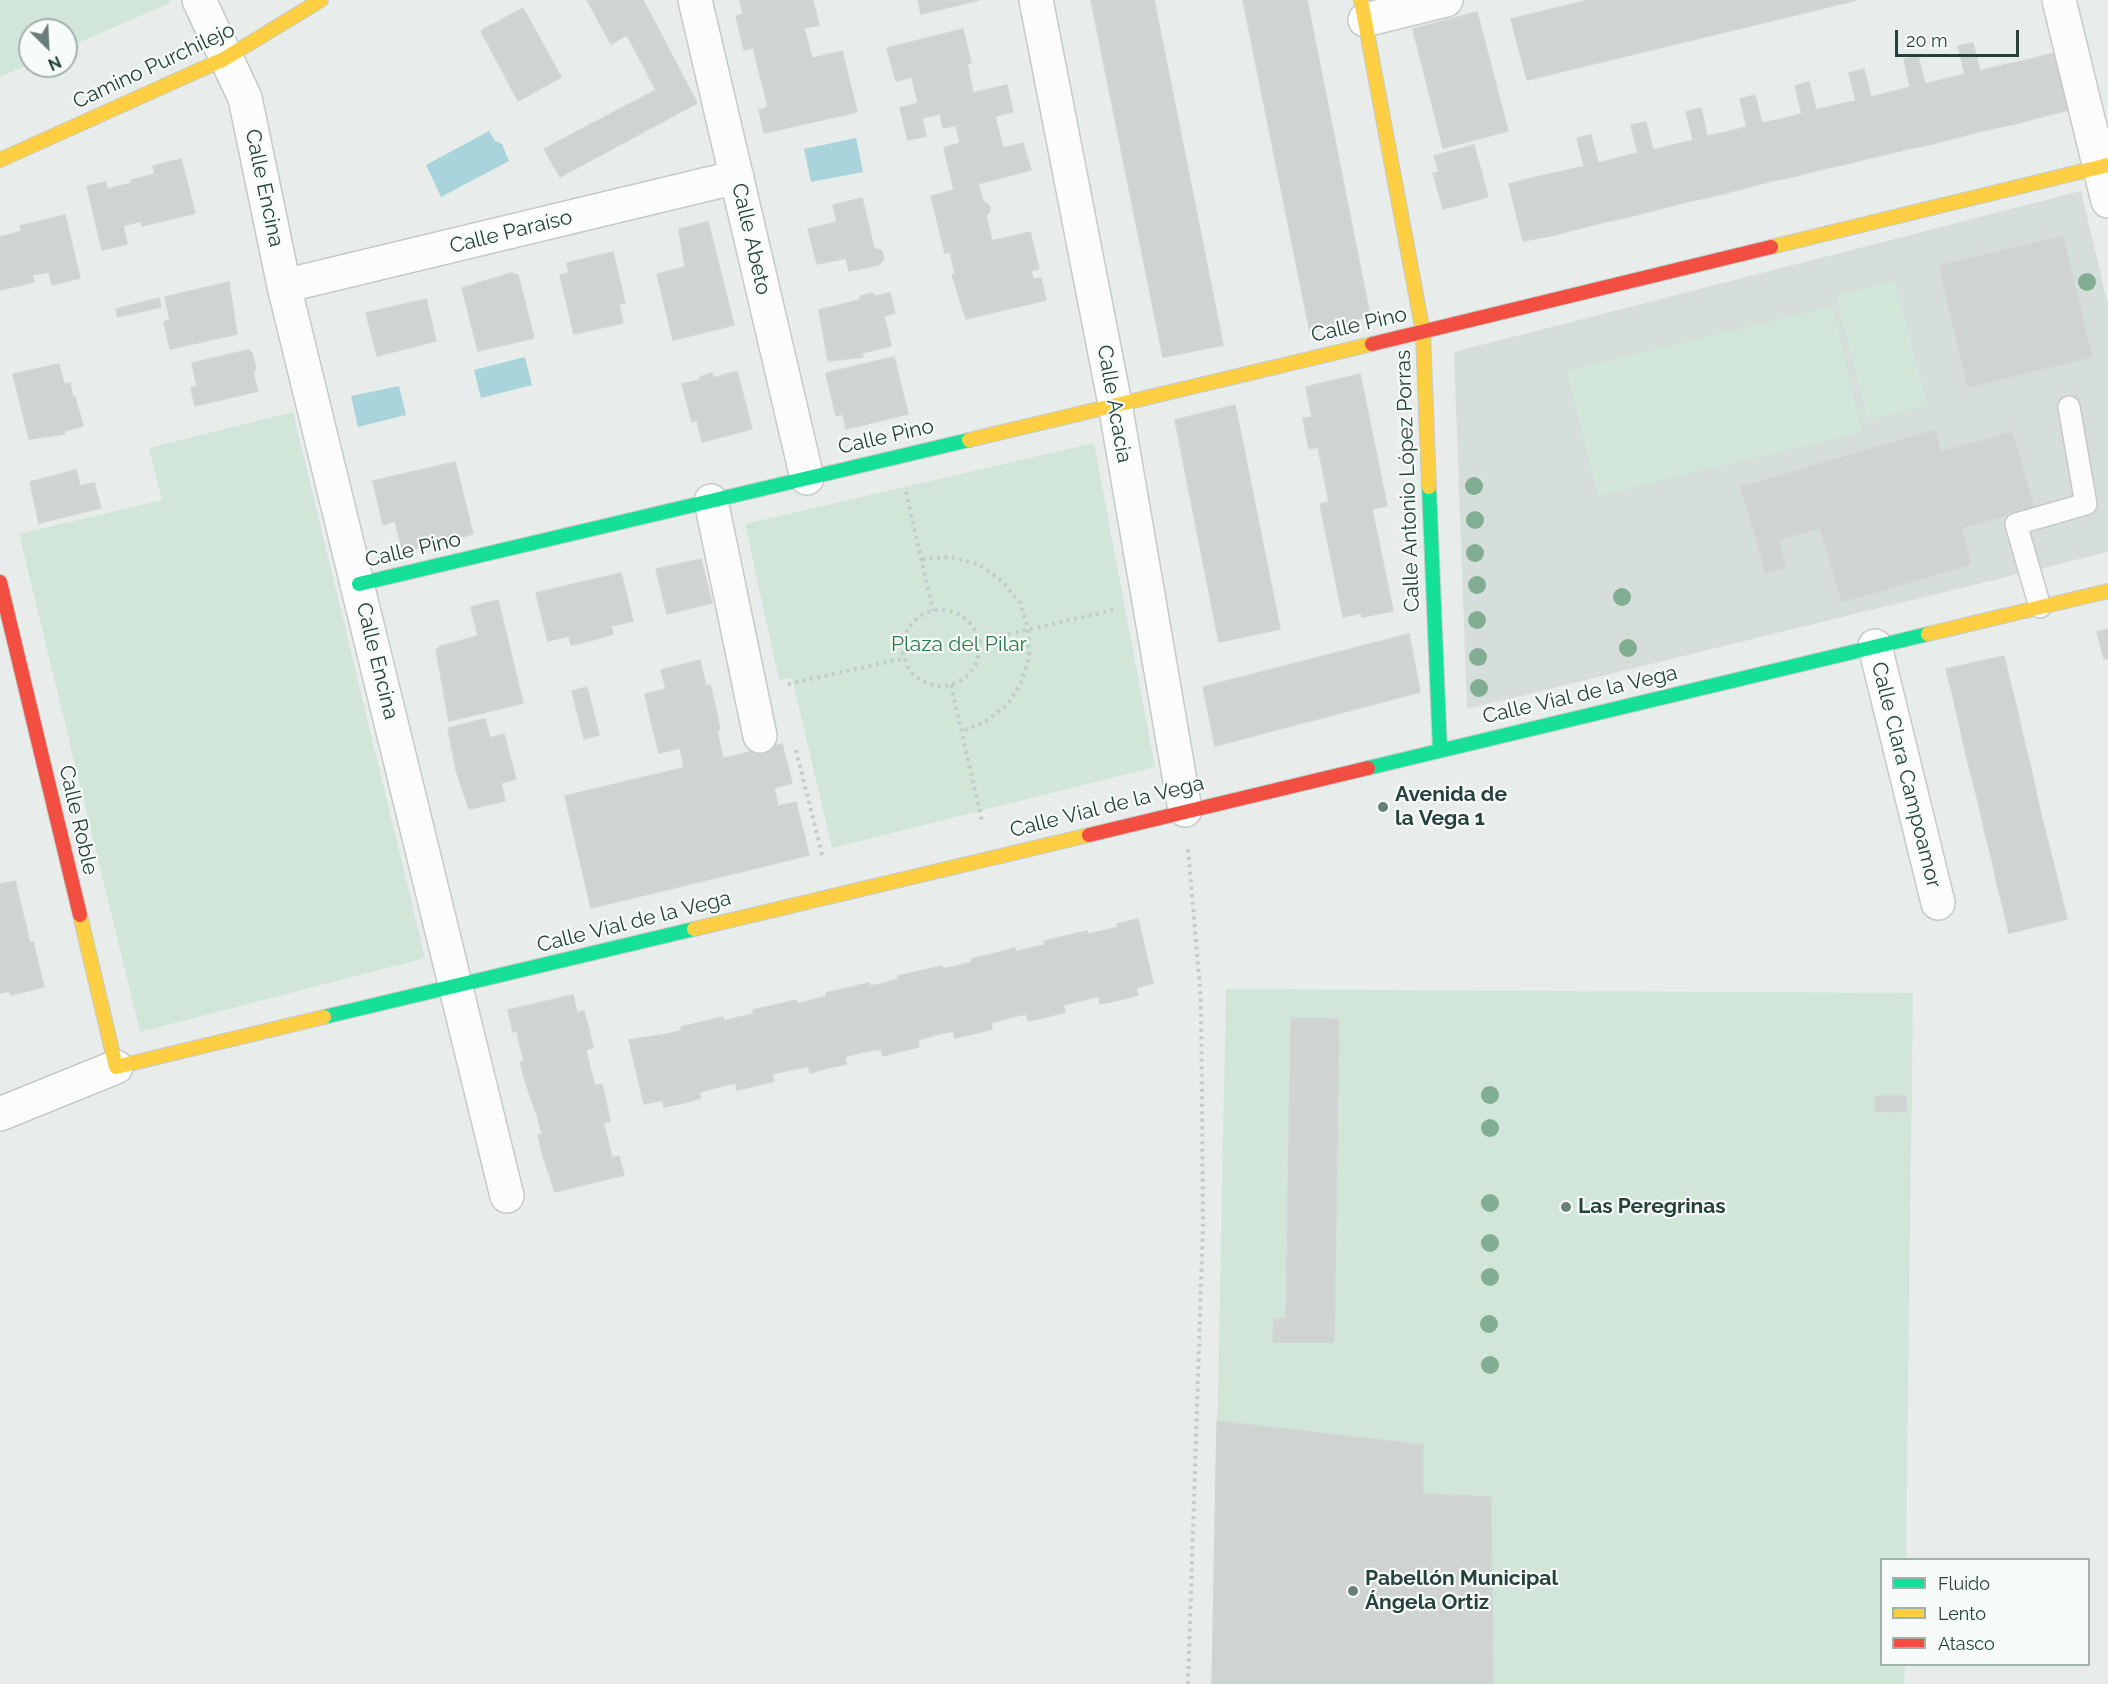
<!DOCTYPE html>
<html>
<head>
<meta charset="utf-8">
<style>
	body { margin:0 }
	#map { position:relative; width:2108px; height:1684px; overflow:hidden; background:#e8edeb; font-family:Raleway,sans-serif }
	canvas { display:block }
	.legend { position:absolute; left:1880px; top:1558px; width:210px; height:108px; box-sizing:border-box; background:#f7fbf9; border:2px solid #a3b1ad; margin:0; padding:8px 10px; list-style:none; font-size:18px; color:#24423a }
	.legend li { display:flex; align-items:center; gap:12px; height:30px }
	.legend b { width:30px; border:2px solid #a3b1ad }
	.north { position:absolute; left:18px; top:18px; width:60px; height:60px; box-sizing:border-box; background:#f7fbf9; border:2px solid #a3b1ad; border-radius:50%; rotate:156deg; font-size:16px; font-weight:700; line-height:24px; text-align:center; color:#24423a }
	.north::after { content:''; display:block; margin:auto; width:21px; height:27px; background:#697e78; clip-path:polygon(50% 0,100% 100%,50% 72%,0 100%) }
	.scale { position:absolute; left:1895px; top:30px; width:124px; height:27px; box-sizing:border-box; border:3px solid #24423a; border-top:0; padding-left:8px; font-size:18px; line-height:21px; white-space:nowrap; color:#24423a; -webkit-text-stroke:4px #f7fbf9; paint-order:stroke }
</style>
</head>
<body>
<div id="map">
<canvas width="2108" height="1684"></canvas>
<ul class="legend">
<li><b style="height:8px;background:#16e098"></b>Fluido</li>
<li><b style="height:8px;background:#ffcf43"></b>Lento</li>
<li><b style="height:8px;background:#f24e42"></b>Atasco</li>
</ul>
<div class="north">N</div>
<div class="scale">20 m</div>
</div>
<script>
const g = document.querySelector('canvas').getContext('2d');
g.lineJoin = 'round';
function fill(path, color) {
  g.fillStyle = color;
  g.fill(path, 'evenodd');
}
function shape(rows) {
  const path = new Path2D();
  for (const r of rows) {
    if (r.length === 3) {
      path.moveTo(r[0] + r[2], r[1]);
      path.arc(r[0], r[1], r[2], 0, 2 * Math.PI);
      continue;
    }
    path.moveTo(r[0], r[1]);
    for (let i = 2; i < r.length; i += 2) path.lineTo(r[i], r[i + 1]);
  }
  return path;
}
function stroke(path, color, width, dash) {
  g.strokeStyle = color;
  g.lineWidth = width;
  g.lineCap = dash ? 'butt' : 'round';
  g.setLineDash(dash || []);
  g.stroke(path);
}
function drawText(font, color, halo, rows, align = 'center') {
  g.font = font + ' Raleway,sans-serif';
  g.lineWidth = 4.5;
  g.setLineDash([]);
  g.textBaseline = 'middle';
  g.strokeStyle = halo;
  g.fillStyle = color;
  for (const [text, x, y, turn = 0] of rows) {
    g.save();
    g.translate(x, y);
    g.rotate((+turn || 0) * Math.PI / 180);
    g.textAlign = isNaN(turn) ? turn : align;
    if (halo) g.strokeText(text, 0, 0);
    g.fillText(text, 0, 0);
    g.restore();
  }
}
const built = shape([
	[2081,191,2108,305,2108,552,1467,709,1454,352]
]);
const green = shape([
	[0,0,169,0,170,3,66,48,66,30,30,30,30,64,0,77],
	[1895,281,1927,405,1868,420,1836,296],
	[1832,306,1862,432,1598,496,1567,371],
	[293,412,425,958,140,1032,19,534,162,500,149,448],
	[1094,443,1155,767,832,848,792,678,779,680,745,524],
	[1226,989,1913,993,1906,1559,1882,1560,1882,1664,1905,1665,1904,1684,1212,1684]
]);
const water = shape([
	[489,131,495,141,502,144,509,161,441,197,426,165],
	[856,138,863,172,811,182,804,149],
	[525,357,532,385,481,398,474,370],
	[399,386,406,415,358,427,351,396]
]);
const building = shape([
	[587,0,643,0,697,103,560,177,544,149,656,90,627,35,611,44,587,0],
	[740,0,795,0,795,1,743,14,740,0],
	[813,0,819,25,804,28,812,59,759,71,753,48,744,50,736,16,795,1,813,0],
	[918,0,979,0,921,14,918,0],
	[1091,0,1154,0,1223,345,1163,357,1091,0],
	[1243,0,1307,0,1370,316,1310,332,1243,0],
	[1589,0,1857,0,1527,80,1511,19,1589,0],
	[523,8,561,77,518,101,481,31,523,8],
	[1477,12,1508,131,1443,148,1413,29,1477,12],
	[963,29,971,63,896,81,887,48,963,29],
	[1973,43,1980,71,1972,73,1986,130,1959,137,1945,79,1965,74,1958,46,1973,43],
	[842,51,857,112,764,133,759,110,768,107,759,71,842,51],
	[2054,53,2068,110,2041,117,2027,60,2054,53],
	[1918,56,1925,84,1945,79,1959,137,1932,144,1918,85,1910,87,1904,59,1918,56],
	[2027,60,2041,117,2014,124,1999,66,2027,60],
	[967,64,973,93,1007,85,1013,112,943,128,940,114,922,118,926,136,908,140,900,108,918,103,912,77,967,64],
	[1999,66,2014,124,1986,130,1972,73,1999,66],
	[1864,69,1871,97,1891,92,1904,150,1878,156,1864,99,1856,101,1849,73,1864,69],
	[1809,82,1816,110,1836,105,1850,163,1823,169,1809,112,1802,114,1795,86,1809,82],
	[1918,85,1932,144,1904,150,1891,92,1918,85],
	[1755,95,1762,123,1782,119,1796,176,1768,182,1754,125,1747,127,1740,99,1755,95],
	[1864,99,1878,156,1850,163,1836,105,1864,99],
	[1701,108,1707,136,1727,132,1741,189,1714,196,1700,139,1693,140,1686,112,1701,108],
	[1809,112,1823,169,1796,176,1782,119,1809,112],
	[995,116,1003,148,1023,143,1031,170,954,190,944,148,960,143,956,126,995,116],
	[1646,122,1653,150,1645,152,1659,209,1632,216,1618,158,1638,153,1631,125,1646,122],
	[1754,125,1768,182,1741,189,1727,132,1754,125],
	[1591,135,1598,163,1618,158,1632,216,1605,222,1591,165,1584,166,1577,138,1591,135],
	[1700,139,1714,196,1686,202,1673,145,1700,139],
	[1474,145,1488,197,1443,209,1433,173,1439,172,1434,156,1474,145],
	[1673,145,1686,202,1659,209,1645,152,1673,145],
	[181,159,195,213,142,226,131,180,155,174,153,166,181,159],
	[1591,165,1605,222,1577,229,1564,171,1591,165],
	[1564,171,1577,229,1550,236,1536,177,1564,171],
	[1536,177,1550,236,1523,241,1509,184,1536,177],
	[106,182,107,189,132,183,141,221,123,226,127,244,102,250,87,186,106,182],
	[978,184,983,201,990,206,990,211,986,216,992,241,945,253,931,196,978,184],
	[862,198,874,248,882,251,884,259,878,265,849,271,846,258,817,264,808,229,837,222,833,205,862,198],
	[65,215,80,278,52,285,49,272,32,275,20,226,65,215],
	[708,222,734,325,673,340,657,274,685,267,679,229,708,222],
	[22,231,34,282,0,290,0,237,22,231],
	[1030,232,1039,269,1031,271,1033,279,1041,278,1046,300,966,319,952,275,955,274,950,251,1030,232],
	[2063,236,2092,357,1968,387,1939,266,2063,236],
	[613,252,625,303,619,304,623,323,574,334,560,275,569,273,567,263,613,252],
	[511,273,518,275,534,338,478,351,462,288,511,273],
	[229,282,237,334,170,349,164,322,170,320,165,297,229,282],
	[872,293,876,296,890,293,895,313,884,316,891,346,862,353,863,357,828,361,819,310,859,300,861,296,872,293],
	[159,298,161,307,118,317,116,309,159,298],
	[426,299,436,341,377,356,366,313,426,299],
	[248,350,252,353,256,368,253,373,258,391,195,406,191,388,197,386,192,363,248,350],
	[894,357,908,414,846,429,843,414,836,416,826,373,894,357],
	[59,364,64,384,70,383,73,398,75,397,83,426,64,431,65,434,29,439,13,374,59,364],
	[737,371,752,429,702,442,697,420,692,422,682,384,700,380,700,377,712,373,713,378,737,371],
	[1360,374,1387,506,1372,509,1393,611,1362,617,1361,613,1343,617,1320,504,1329,502,1318,447,1309,449,1303,418,1312,417,1306,387,1360,374],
	[1235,405,1280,629,1219,642,1175,420,1235,405],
	[1935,430,1941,452,2012,432,2034,507,1961,528,1971,564,1842,602,1820,528,1778,540,1786,567,1766,573,1741,487,1935,430],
	[455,462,473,534,403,552,395,521,383,525,373,481,455,462],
	[76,470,80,486,94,483,101,508,39,523,30,482,76,470],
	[701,559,712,603,667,614,656,569,701,559],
	[621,573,633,621,611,626,613,634,593,640,578,583,621,573],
	[578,583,593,640,571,645,569,636,548,641,536,593,578,583],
	[498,600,523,703,449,721,436,650,441,646,478,636,471,607,498,600],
	[2108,629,2108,658,2104,659,2097,632,2108,629],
	[1409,634,1420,692,1215,746,1203,687,1409,634],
	[2004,656,2010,682,1953,696,1946,669,2004,656],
	[700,660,706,686,710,685,716,709,652,725,645,694,666,689,661,670,700,660],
	[2010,682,2017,709,1959,723,1953,696,2010,682],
	[587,687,599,735,584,739,572,691,587,687],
	[716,709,720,730,717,731,723,758,684,768,680,748,659,753,652,725,716,709],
	[2017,709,2023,737,1965,750,1959,723,2017,709],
	[485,719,490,738,504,734,510,757,456,770,448,728,485,719],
	[2023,737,2030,764,1972,778,1965,750,2023,737],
	[782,744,792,783,774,788,778,806,796,802,809,855,773,864,746,753,782,744],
	[746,753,773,864,591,908,565,796,746,753],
	[510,757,516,779,501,783,505,801,469,809,456,770,510,757],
	[2030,764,2036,792,1979,805,1972,778,2030,764],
	[2036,792,2042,819,1985,833,1979,805,2036,792],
	[2042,819,2049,846,1992,860,1985,833,2042,819],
	[2049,846,2056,874,1998,887,1992,860,2049,846],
	[2056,874,2067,919,2009,933,1998,887,2056,874],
	[15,881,30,943,0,950,0,884,15,881],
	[1138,919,1153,983,1136,988,1138,995,1119,1000,1103,931,1118,927,1117,924,1138,919],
	[1087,931,1088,934,1103,931,1119,1000,1100,1004,1099,996,1080,1001,1066,936,1087,931],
	[1066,936,1080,1001,1063,1005,1065,1012,1046,1017,1030,948,1045,945,1044,941,1066,936],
	[33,942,44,987,11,995,9,991,0,993,0,950,33,942],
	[1015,948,1015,952,1030,948,1046,1017,1028,1021,1026,1014,1008,1018,993,954,1015,948],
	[993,954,1008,1018,991,1023,992,1029,973,1034,957,966,972,962,971,959,993,954],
	[942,966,943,969,957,966,973,1034,955,1038,953,1031,935,1035,920,971,942,966],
	[920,971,935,1035,918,1040,919,1047,901,1051,885,983,899,979,898,976,920,971],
	[869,983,870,986,885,983,901,1051,883,1056,881,1049,862,1052,848,988,869,983],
	[848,988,862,1052,845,1057,846,1064,828,1068,812,1000,827,996,826,993,848,988],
	[573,995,577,1013,584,1011,589,1030,520,1046,517,1031,513,1032,508,1010,573,995],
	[796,1000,797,1004,812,1000,828,1068,810,1073,808,1066,790,1070,775,1005,796,1000],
	[775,1005,790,1070,772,1074,774,1081,755,1086,739,1017,754,1014,753,1010,775,1005],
	[723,1017,724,1021,739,1017,755,1086,737,1090,736,1083,718,1087,702,1022,723,1017],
	[1291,1018,1339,1019,1334,1342,1273,1342,1274,1319,1286,1318,1291,1018],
	[702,1022,718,1087,699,1092,701,1098,683,1103,667,1034,681,1031,681,1027,702,1022],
	[589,1030,593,1048,586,1050,590,1068,526,1084,520,1062,524,1061,520,1046,589,1030],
	[667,1034,683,1103,664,1107,663,1100,644,1104,629,1040,667,1034],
	[590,1068,595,1086,602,1084,606,1102,538,1118,526,1084,590,1068],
	[1875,1096,1906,1096,1906,1111,1875,1112,1875,1096],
	[606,1102,610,1121,603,1123,608,1141,543,1156,538,1135,542,1134,538,1118,606,1102],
	[608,1141,612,1158,619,1156,624,1175,555,1192,543,1156,608,1141],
	[1217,1421,1423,1445,1423,1494,1491,1497,1493,1684,1212,1684,1217,1421]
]);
const path = shape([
	[906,492,933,611],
	[922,559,951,557,978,564,1002,581,1020,603,1028,629,1029,657,1021,683,1007,705,986,721,961,732],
	[941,648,38],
	[979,641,1113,610],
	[788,684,905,658],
	[951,685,982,821],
	[796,750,823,859],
	[1188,1684,1203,1223,1201,1000,1188,849]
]);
const lane = shape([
	[2040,607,2016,524,2086,504,2069,407]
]);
const street = shape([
	[199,0,245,98,284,286,507,1196],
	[695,0,807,478],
	[1036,0,1115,404,1185,810],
	[2059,0,2108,201],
	[1365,20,1446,0],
	[284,286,737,177],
	[711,501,760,736],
	[1875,646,1938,903],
	[0,1114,116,1067]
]);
const fast = shape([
	[1429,487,1440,750],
	[359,584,969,440],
	[1368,768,1928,634],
	[324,1017,694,929]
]);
const slow = shape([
	[1361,0,1423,332,1429,487],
	[0,160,224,59,321,0],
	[1771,247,2108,165],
	[969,440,1372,344],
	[1928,634,2108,591],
	[80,915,116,1067,324,1017],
	[694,929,1089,835]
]);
const jam = shape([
	[1372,344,1771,247],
	[0,582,80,915],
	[1089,835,1368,768]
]);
const trees = [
	[2087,282],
	[1474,486],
	[1475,520],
	[1475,553],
	[1477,585],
	[1622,597],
	[1477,620],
	[1628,648],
	[1478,657],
	[1479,688],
	[1490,1095],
	[1490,1128],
	[1490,1203],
	[1490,1243],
	[1490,1277],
	[1489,1324],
	[1490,1365]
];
const markers = [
	[1383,807,6,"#697e78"],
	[1566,1207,6,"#697e78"],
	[1353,1591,6,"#697e78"]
];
const streetNames = [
	["Camino Purchilejo",154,66,-25],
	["Calle Encina",264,188,78],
	["Calle Paraíso",511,232,-14],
	["Calle Abeto",751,239,77],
	["Calle Pino",1359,325,-13],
	["Calle Acacia",1114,404,80],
	["Calle Pino",886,437,-13],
	["Calle Antonio López Porras",1408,481,-92],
	["Calle Pino",413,550,-13],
	["Calle Encina",377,661,76],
	["Calle Vial de la Vega",1580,695,-13],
	["Calle Clara Campoamor",1906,775,76],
	["Calle Vial de la Vega",1107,807,-14],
	["Calle Roble",78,820,77],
	["Calle Vial de la Vega",634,922,-14]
];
const parkNames = [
	["Plaza del Pilar",959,645]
];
const poiNames = [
	["Avenida de",1395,795],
	["la Vega 1",1395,819],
	["Las Peregrinas",1578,1207],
	["Pabellón Municipal",1365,1579],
	["Ángela Ortiz",1365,1603]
];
fill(built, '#d6dedb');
fill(green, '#d1e6d8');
fill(water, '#a9d4db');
fill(building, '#cfd4d2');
stroke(building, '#d1d6d4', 1.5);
stroke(lane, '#c5cac8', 24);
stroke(street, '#c5cac8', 36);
stroke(fast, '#c3cbc8', 16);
stroke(slow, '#c3cbc8', 16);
stroke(jam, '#c3cbc8', 16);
stroke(path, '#c3ccca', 4, [3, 4.5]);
stroke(lane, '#fcfcfc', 21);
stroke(street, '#fcfcfc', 33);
stroke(fast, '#16e098', 14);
stroke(slow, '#ffcf43', 14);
stroke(jam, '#f24e42', 14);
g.fillStyle = '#81ae93';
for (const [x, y] of trees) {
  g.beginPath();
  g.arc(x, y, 9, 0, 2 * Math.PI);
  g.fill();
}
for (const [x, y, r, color] of markers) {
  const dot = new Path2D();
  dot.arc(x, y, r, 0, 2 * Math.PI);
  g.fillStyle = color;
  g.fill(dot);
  stroke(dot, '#f7fbf9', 2);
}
drawText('21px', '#24423a', '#f7fbf9', streetNames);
drawText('21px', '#2d7a4b', '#f7fbf9', parkNames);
drawText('bold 21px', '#24423a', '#f7fbf9', poiNames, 'left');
</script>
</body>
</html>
